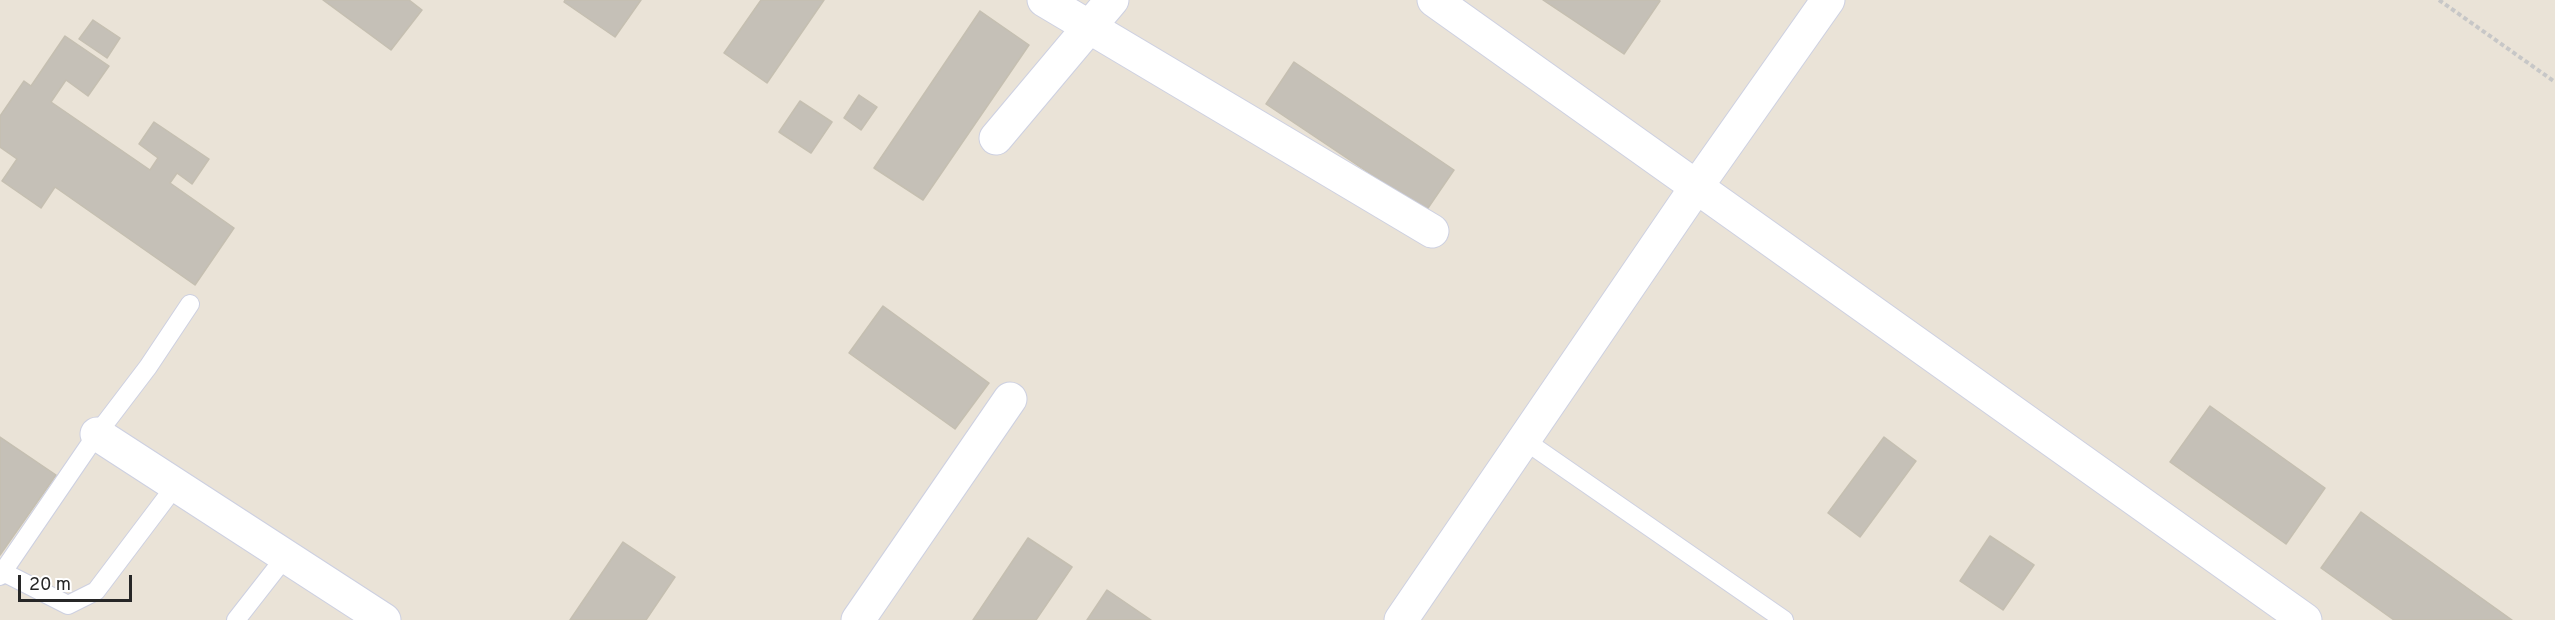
<!DOCTYPE html>
<html>
<head>
<meta charset="utf-8">
<style>
	body { margin:0 }
	#map { position:relative; width:2555px; height:620px; overflow:hidden; background:#eae3d7; font-family:Overpass,sans-serif }
	canvas { display:block }
	.scale { position:absolute; left:18px; top:575px; width:114px; height:27px; box-sizing:border-box; border:3px solid #272727; border-top:0; padding-left:8px; font-size:18px; line-height:21px; white-space:nowrap; color:#272727; -webkit-text-stroke:4px #fff; paint-order:stroke }
</style>
</head>
<body>
<div id="map">
<canvas width="2555" height="620"></canvas>
<div class="scale">20 m</div>
</div>
<script>
const g = document.querySelector('canvas').getContext('2d');
g.lineJoin = 'round';
function fill(path, color) {
  g.fillStyle = color;
  g.fill(path, 'evenodd');
}
function shape(rows) {
  const path = new Path2D();
  for (const r of rows) {
    path.moveTo(r[0], r[1]);
    for (let i = 2; i < r.length; i += 2) path.lineTo(r[i], r[i + 1]);
  }
  return path;
}
function stroke(path, color, width, dash) {
  g.strokeStyle = color;
  g.lineWidth = width;
  g.lineCap = dash ? 'butt' : 'round';
  g.setLineDash(dash || []);
  g.stroke(path);
}
const building = shape([
	[323,0,409,0,422,10,391,50,323,0],
	[565,0,641,0,615,37,564,2,565,0],
	[761,0,824,0,767,83,724,53,761,0],
	[1543,0,1659,0,1660,1,1624,54,1543,0],
	[980,11,1029,45,923,200,874,168,980,11],
	[93,20,120,38,107,58,79,39,93,20],
	[65,36,109,66,88,96,66,80,51,102,150,170,158,158,139,144,154,122,209,159,192,184,177,173,170,183,234,228,195,285,55,187,41,208,2,181,17,159,0,147,0,116,24,81,31,86,65,36],
	[1294,62,1454,170,1426,211,1266,104,1294,62],
	[859,95,877,107,861,130,844,118,859,95],
	[800,101,832,122,811,153,779,132,800,101],
	[883,306,989,383,955,429,849,353,883,306],
	[2210,406,2325,488,2286,544,2170,462,2210,406],
	[0,437,56,475,0,555,0,437],
	[1884,437,1916,461,1860,537,1828,513,1884,437],
	[2361,512,2512,620,2394,620,2321,568,2361,512],
	[1990,536,2034,565,2003,610,1960,581,1990,536],
	[1028,538,1072,567,1036,620,973,620,1028,538],
	[623,542,675,577,646,620,570,620,623,542],
	[1107,590,1151,620,1087,620,1107,590]
]);
const path = shape([
	[2439,0,2555,82]
]);
const lane = shape([
	[1524,440,1784,620],
	[3,572,68,605,96,591,176,485],
	[0,576,97,434,148,367,190,304],
	[236,620,286,556]
]);
const street = shape([
	[1044,0,1432,231],
	[1434,0,2305,620],
	[996,138,1112,0],
	[97,434,384,620],
	[858,620,1010,399],
	[1401,620,1697,186,1828,0]
]);
fill(building, '#c5c0b7');
stroke(building, '#c5bfb1', 1.5);
stroke(lane, '#cdd0e1', 20);
stroke(street, '#cdd0e1', 35);
stroke(path, '#c7c7c7', 4, [4.5, 3]);
stroke(lane, '#fff', 18);
stroke(street, '#fff', 33);
</script>
</body>
</html>
